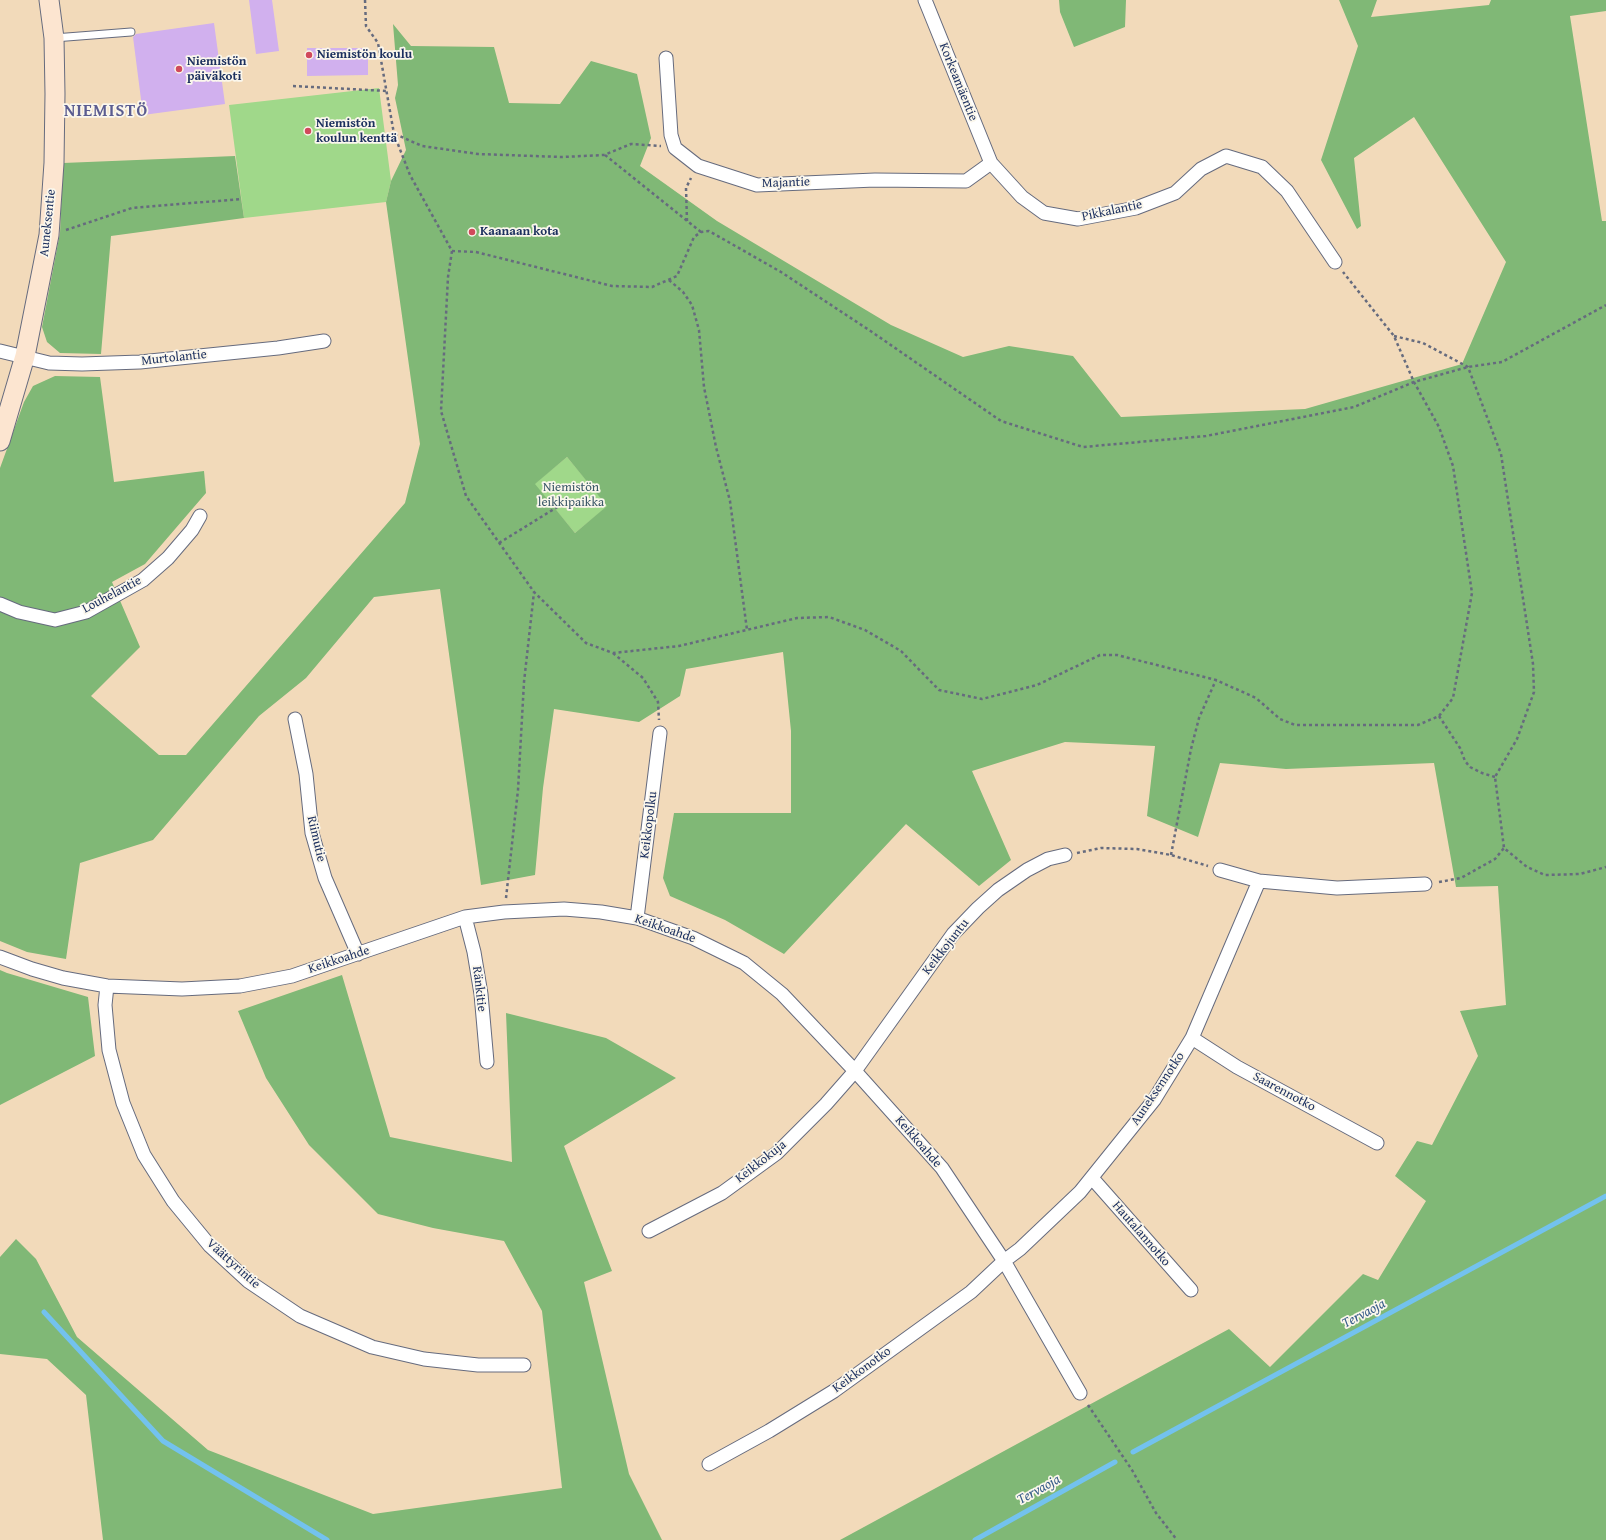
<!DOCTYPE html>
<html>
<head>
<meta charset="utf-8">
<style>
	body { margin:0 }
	canvas { display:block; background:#f2daba }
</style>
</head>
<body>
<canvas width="1606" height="1540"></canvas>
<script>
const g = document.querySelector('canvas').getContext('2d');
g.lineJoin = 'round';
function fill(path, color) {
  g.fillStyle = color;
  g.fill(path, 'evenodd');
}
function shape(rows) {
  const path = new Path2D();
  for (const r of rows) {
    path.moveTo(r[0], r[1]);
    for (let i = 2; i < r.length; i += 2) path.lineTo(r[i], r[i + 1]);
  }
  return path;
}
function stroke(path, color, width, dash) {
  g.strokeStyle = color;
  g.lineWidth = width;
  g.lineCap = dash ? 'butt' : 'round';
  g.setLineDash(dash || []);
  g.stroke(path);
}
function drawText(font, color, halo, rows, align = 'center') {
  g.font = font + ' "Gentium Book Plus",serif';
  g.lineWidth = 3.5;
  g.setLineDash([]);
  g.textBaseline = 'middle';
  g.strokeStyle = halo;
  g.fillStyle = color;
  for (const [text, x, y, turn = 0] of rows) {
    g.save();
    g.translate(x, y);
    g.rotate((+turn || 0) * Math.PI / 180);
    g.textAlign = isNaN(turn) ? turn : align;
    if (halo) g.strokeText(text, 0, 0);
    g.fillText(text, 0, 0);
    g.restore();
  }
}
const green = shape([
	[379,88,391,181,386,202,244,218,229,105],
	[567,457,608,506,575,533,534,484]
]);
const forest = shape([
	[1059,0,1126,0,1125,27,1074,47,1060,12],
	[1339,0,1377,0,1371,17,1489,5,1491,0,1606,0,1606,11,1570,16,1602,221,1606,221,1606,1540,840,1540,1229,1329,1270,1367,1363,1274,1378,1280,1426,1201,1395,1176,1417,1141,1432,1145,1478,1056,1460,1011,1506,1005,1498,886,1456,887,1434,763,1286,769,1220,763,1198,837,1147,816,1155,746,1065,742,972,771,1011,860,979,886,906,824,784,954,725,920,670,896,663,878,674,813,791,813,791,731,783,652,686,669,680,696,639,722,554,709,543,788,535,875,481,885,440,589,374,597,306,678,259,716,153,840,80,863,66,959,27,952,0,941,0,468,24,402,33,386,55,376,100,377,114,482,204,471,206,493,145,564,112,582,140,647,91,696,159,755,186,755,405,503,420,444,386,202,391,181,406,150,395,98,398,85,393,24,411,46,494,47,509,103,560,104,591,61,637,74,651,138,640,166,717,221,891,325,963,357,1009,346,1073,356,1121,417,1305,409,1462,364,1506,262,1414,117,1354,158,1361,226,1357,229,1321,160,1358,46],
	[567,457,607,506,575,533,535,484],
	[235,156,244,218,111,236,101,354,60,353,47,342,42,327,60,233,63,163],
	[0,970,7,973,88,997,95,1056,0,1105],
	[342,975,390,1137,512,1162,506,1013,606,1038,676,1078,564,1146,612,1271,584,1282,629,1474,662,1540,103,1540,86,1395,47,1359,0,1354,0,1257,16,1239,36,1259,77,1337,208,1450,373,1514,562,1488,542,1311,504,1241,433,1228,378,1214,309,1145,266,1078,238,1011]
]);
const stream = shape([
	[44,1312,163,1441,327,1540],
	[1133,1452,1606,1196],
	[975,1540,1115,1462]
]);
const building = shape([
	[249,0,272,0,279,51,256,54],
	[214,23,225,104,143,115,133,37,136,34],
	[307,48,368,48,368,75,307,76]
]);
const path = shape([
	[365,0,366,26,378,43,394,134,410,175,452,251,448,277,441,411,466,496,534,592,586,643,613,653,679,646,797,618,829,617,865,630,901,651,939,690,982,699,1037,685,1100,655,1117,655,1216,680,1256,698,1280,719,1295,725,1418,725,1439,716,1453,698,1472,593,1453,466,1439,427,1414,382,1394,336,1343,272],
	[293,86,387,91],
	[395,134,422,146,478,154,562,157,604,155,631,144,661,146],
	[605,155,701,232],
	[687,221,686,188,691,178],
	[66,230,132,208,241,199],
	[452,251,476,252,612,286,652,287,677,276,694,237,701,232,709,231,781,272,869,330,1001,421,1083,447,1206,436,1354,407,1414,382,1468,367,1502,362,1606,305],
	[669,280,683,292,692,305,699,330,704,387,716,447,730,501,747,630],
	[1394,336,1423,343,1468,367,1501,454,1533,664,1534,692,1517,739,1495,777,1504,848,1527,867,1545,875,1580,874,1606,867],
	[499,543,567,501],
	[613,653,643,678,658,702,659,720],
	[1439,716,1460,748,1465,761,1470,767,1482,773,1495,777],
	[1077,853,1101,848,1137,849,1171,855,1208,866],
	[1171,855,1191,749,1199,718,1216,680],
	[1439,882,1461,878,1495,859,1504,848],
	[506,898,518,790,524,682,534,592],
	[1088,1405,1132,1470,1156,1513,1177,1540]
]);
const lane = shape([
	[54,38,131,32]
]);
const street = shape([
	[925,0,991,163,1022,197,1044,213,1078,219,1136,208,1175,193,1201,169,1226,156,1262,167,1287,191,1335,262],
	[666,58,671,135,675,148,698,166,757,185,875,180,966,181,991,163],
	[0,351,49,363,82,364,140,362,278,348,324,341],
	[0,604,19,612,55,620,86,612,143,580,168,558,192,530,200,516],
	[295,719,306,774,312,833,325,878,358,954],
	[1220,870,1259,881,1337,888,1425,884],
	[465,917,474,952,481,994,487,1062],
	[637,918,660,733],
	[0,957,32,969,63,978,107,986,182,989,240,986,292,976,465,917,504,912,564,909,601,912,637,918,693,938,744,963,782,994,855,1071,942,1168,1004,1261,1080,1393],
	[107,986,105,1005,109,1050,123,1103,144,1155,173,1201,210,1246,248,1281,300,1316,372,1347,424,1359,478,1365,524,1365],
	[1192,1038,1237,1067,1377,1143],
	[1092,1178,1191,1290],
	[649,1231,722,1193,777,1153,826,1104,855,1071,953,934,978,908,998,890,1027,870,1048,859,1065,855],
	[709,1464,769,1431,834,1391,971,1292,1004,1261,1020,1249,1080,1192,1154,1100,1192,1038,1259,881]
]);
const secondary = shape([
	[0,441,25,356,49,235,54,163,55,94,54,38,49,0]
]);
const markers = [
	[309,55,4,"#d1495b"],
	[179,69,4,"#d1495b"],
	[308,131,4,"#d1495b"],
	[472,232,4,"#d1495b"]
];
const poiNames = [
	["Niemistön koulu",317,55],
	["Niemistön",187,62],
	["päiväkoti",187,77],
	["Niemistön",316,124],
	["koulun kenttä",316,139],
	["Kaanaan kota",480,232]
];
const streetNames = [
	["Korkeamäentie",958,82,68],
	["Majantie",786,183,-2],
	["Pikkalantie",1112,211,-12],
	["Auneksentie",48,223,-84],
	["Murtolantie",174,358,-6],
	["Louhelantie",112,595,-28],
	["Keikkopolku",649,825,-83],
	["Riimutie",316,839,77],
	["Keikkoahde",665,929,19],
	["Keikkojuntu",946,947,-52],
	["Keikkoahde",339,960,-18],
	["Ränkitie",479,989,83],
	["Auneksennotko",1158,1089,-56],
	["Saarennotko",1284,1092,28],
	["Keikkoahde",918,1142,49],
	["Keikkokuja",761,1162,-38],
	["Hautalannotko",1141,1234,49],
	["Väättyrintie",233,1264,42],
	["Keikkonotko",862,1370,-36]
];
const parkNames = [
	["Niemistön",571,488],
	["leikkipaikka",571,503]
];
const waterNames = [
	["Tervaoja",1364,1314,-28],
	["Tervaoja",1039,1490,-29]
];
const districtNames = [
	["NIEMISTÖ",106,112]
];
fill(green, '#a0d88a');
fill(forest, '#80b876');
stroke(stream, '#73c2ee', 5);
fill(building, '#d1b0ee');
stroke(lane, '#666b7e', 9);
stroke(street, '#666b7e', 15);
stroke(secondary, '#666b7e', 21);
stroke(path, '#666b7e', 2.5, [3, 3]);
stroke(lane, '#fff', 7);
stroke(street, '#fff', 13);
stroke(secondary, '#fce5d0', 19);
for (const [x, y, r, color] of markers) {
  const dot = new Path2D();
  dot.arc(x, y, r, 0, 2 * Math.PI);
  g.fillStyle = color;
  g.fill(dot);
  stroke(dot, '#fbf7ec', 1.5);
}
drawText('bold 13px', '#1b2f5e', '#fbf7ec', poiNames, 'left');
drawText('13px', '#1b2f5e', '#fbf7ec', streetNames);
drawText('13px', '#3c5969', '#fbf7ec', parkNames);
drawText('italic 14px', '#355b89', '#fbf7ec', waterNames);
g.letterSpacing = '1px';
drawText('bold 17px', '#5b5c90', '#fbf7ec', districtNames);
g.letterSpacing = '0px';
</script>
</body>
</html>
